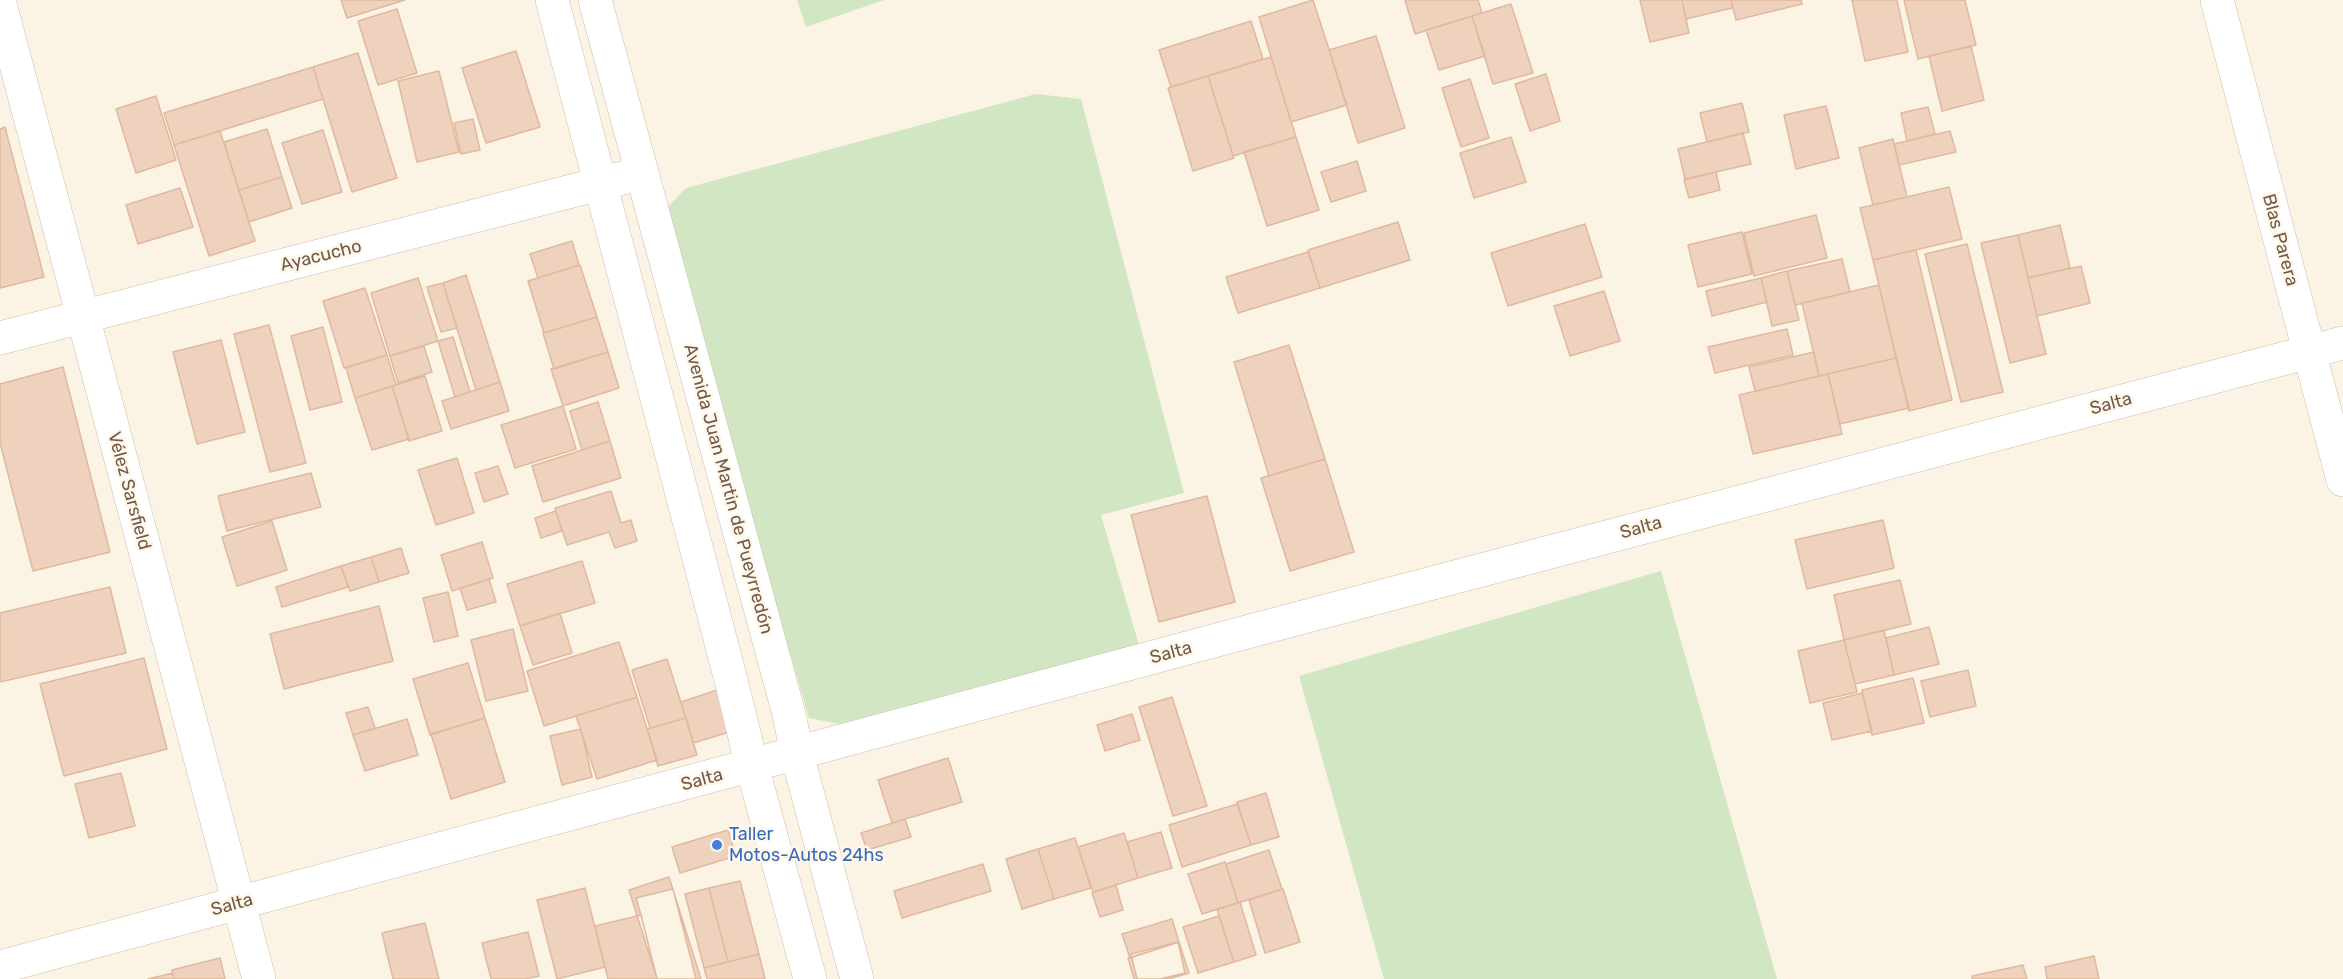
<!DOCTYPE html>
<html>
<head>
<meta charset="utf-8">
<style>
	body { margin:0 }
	canvas { display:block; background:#fbf3e4 }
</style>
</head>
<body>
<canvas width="2343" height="979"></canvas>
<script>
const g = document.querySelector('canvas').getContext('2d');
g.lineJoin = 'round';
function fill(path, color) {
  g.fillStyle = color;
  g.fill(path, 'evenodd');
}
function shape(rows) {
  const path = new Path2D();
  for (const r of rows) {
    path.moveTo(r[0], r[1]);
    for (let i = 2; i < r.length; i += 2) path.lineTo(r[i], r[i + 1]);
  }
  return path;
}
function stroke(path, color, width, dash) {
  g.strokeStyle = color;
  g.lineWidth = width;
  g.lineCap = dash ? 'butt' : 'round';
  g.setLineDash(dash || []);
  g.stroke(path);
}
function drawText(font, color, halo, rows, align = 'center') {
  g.font = font + ' Rubik,sans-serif';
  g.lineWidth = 5;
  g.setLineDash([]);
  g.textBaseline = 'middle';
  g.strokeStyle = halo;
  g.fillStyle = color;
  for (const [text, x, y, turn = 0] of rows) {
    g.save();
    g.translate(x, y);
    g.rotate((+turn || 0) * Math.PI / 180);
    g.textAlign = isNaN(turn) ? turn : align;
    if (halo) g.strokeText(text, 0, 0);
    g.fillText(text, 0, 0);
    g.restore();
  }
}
const green = shape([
	[797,0,884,0,806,27],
	[1036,94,1081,99,1184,493,1101,515,1139,645,859,728,809,718,662,213,686,188],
	[1661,571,1777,979,1384,979,1299,676]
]);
const building = shape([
	[341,0,405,0,347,18,341,0],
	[1313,0,1347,105,1291,122,1259,17,1313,0],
	[1405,0,1478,0,1482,13,1415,34,1405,0],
	[1640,0,1682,0,1689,33,1650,42,1640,0],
	[1682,0,1731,0,1732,8,1686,19,1682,0],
	[1731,0,1801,0,1802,4,1736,20,1731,0],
	[1852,0,1897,0,1908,52,1865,61,1852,0],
	[1904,0,1965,0,1976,45,1918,59,1904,0],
	[1511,4,1533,73,1493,84,1472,16,1511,4],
	[397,9,417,73,378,85,358,21,397,9],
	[1472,16,1485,56,1439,70,1426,30,1472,16],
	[1251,21,1263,59,1171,87,1159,50,1251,21],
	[1376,36,1405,128,1358,143,1329,50,1376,36],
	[1971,46,1984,100,1942,111,1929,56,1971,46],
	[516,51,540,127,486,143,462,68,516,51],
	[358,53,397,178,352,192,313,67,358,53],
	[1271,57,1296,137,1233,156,1208,76,1271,57],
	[313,67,323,99,174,145,164,113,313,67],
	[439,71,459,152,417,162,398,81,439,71],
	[1546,74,1560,121,1530,131,1515,84,1546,74],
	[1208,76,1234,158,1193,171,1168,88,1208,76],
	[1470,79,1489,138,1461,147,1442,88,1470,79],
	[156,96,176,160,136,173,116,109,156,96],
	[1742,103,1749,132,1707,142,1700,113,1742,103],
	[1826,106,1839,158,1796,169,1784,115,1826,106],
	[1928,107,1935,134,1907,141,1901,113,1928,107],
	[473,119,480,150,461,154,454,123,473,119],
	[5,127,44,277,0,288,0,129,5,127],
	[267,129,282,177,239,190,224,142,267,129],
	[323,130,342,192,302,204,282,143,323,130],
	[220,131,255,241,209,256,174,145,220,131],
	[1950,131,1956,152,1899,165,1894,144,1950,131],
	[1743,133,1751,164,1685,179,1678,149,1743,133],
	[1296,137,1319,210,1267,226,1244,152,1296,137],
	[1511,137,1526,182,1474,198,1460,153,1511,137],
	[1893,139,1907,197,1873,205,1859,148,1893,139],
	[1357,161,1366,191,1331,202,1321,172,1357,161],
	[1716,172,1720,190,1689,198,1684,180,1716,172],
	[282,177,292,208,249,222,239,190,282,177],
	[1949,187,1962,239,1873,260,1860,208,1949,187],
	[180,188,193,227,138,244,126,205,180,188],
	[1816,215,1827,258,1754,276,1744,233,1816,215],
	[1398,222,1410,260,1320,288,1308,250,1398,222],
	[1585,224,1602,277,1508,306,1491,253,1585,224],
	[2060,225,2070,268,2028,278,2018,235,2060,225],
	[1742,232,1752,274,1698,287,1688,245,1742,232],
	[2018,235,2046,354,2010,363,1981,243,2018,235],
	[572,241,579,265,538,278,530,254,572,241],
	[1967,244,2003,392,1961,402,1925,254,1967,244],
	[1916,250,1952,400,1909,411,1873,260,1916,250],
	[1308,252,1320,288,1238,313,1226,277,1308,252],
	[1842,259,1850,292,1795,305,1787,271,1842,259],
	[580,265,597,317,544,333,528,281,580,265],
	[2081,266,2090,303,2037,316,2028,278,2081,266],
	[1787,271,1799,320,1772,326,1761,278,1787,271],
	[466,275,500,382,476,390,443,283,466,275],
	[418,278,438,341,390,356,371,293,418,278],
	[1761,278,1767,302,1712,316,1706,291,1761,278],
	[443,283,457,328,441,332,427,287,443,283],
	[1879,285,1896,358,1819,376,1802,303,1879,285],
	[365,288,387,355,344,368,323,301,365,288],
	[1604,291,1620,341,1570,356,1554,306,1604,291],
	[597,317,608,352,554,369,543,333,597,317],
	[269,325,306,463,270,472,234,334,269,325],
	[323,327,342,402,310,410,291,336,323,327],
	[1787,329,1793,355,1715,373,1708,347,1787,329],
	[453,337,470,392,455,397,438,341,453,337],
	[221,340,245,432,197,444,173,352,221,340],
	[1289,345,1325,459,1269,476,1234,362,1289,345],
	[424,346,432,372,398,383,390,356,424,346],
	[608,352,619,388,563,406,551,369,608,352],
	[1814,352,1819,376,1755,391,1749,367,1814,352],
	[387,355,396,385,355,398,346,368,387,355],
	[1896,358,1909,408,1840,424,1828,374,1896,358],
	[63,367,110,552,33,571,0,443,0,384,63,367],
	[1828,374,1842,434,1753,454,1739,395,1828,374],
	[425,376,442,431,409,441,392,386,425,376],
	[500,382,509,411,451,429,442,401,500,382],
	[392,386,409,439,372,450,355,398,392,386],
	[598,402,610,441,582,450,570,411,598,402],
	[563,406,576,449,515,468,501,425,563,406],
	[610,441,621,478,543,502,532,466,610,441],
	[457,458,474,513,436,525,418,470,457,458],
	[1325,459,1354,552,1290,571,1261,478,1325,459],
	[498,466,508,494,484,502,475,473,498,466],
	[311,473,321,507,227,531,218,496,311,473],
	[611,491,621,523,631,520,637,541,615,548,609,532,567,545,555,508,611,491],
	[1207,496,1235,602,1159,622,1131,515,1207,496],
	[556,511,562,531,541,538,535,518,556,511],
	[1883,520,1894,568,1807,589,1795,540,1883,520],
	[272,521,287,570,237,586,222,537,272,521],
	[482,542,493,578,452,591,441,555,482,542],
	[401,548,409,573,379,582,371,557,401,548],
	[371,557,379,582,350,591,341,566,371,557],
	[582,561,595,603,520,626,507,584,582,561],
	[341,566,348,587,282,607,276,587,341,566],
	[489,579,496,602,467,610,460,588,489,579],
	[1900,580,1911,624,1844,640,1834,595,1900,580],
	[110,587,126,653,0,682,0,613,110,587],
	[448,592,458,636,434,642,423,598,448,592],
	[379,606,393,661,284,689,270,634,379,606],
	[560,613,572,653,533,665,520,626,560,613],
	[1929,627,1939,664,1894,675,1886,638,1929,627],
	[513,629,528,691,486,701,471,640,513,629],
	[1884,630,1894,675,1855,684,1844,640,1884,630],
	[1844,640,1857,692,1810,703,1798,651,1844,640],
	[619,642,637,697,544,726,527,671,619,642],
	[144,658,167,749,64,776,40,684,144,658],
	[667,659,686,718,650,728,632,670,667,659],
	[468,663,485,718,430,735,413,679,468,663],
	[1968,670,1976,706,1930,717,1921,681,1968,670],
	[1913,678,1924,723,1872,735,1862,690,1913,678],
	[720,689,733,731,693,743,681,702,720,689],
	[1862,693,1872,731,1832,740,1823,703,1862,693],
	[637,697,657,760,597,779,576,716,637,697],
	[1172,697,1207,806,1173,816,1139,707,1172,697],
	[368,707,375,728,353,735,346,713,368,707],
	[1132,714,1140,740,1105,751,1097,725,1132,714],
	[485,718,505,782,451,799,431,734,485,718],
	[686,718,697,755,658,766,647,729,686,718],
	[407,719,418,755,365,771,353,735,407,719],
	[581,729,592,777,562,785,550,736,581,729],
	[948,758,962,802,892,823,878,780,948,758],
	[121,773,135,826,89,838,75,784,121,773],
	[1266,793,1279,837,1251,845,1237,802,1266,793],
	[1237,804,1251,845,1182,867,1169,825,1237,804],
	[905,819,911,837,867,850,861,833,905,819],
	[728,830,736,856,680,873,672,847,728,830],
	[1161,832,1172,868,1138,878,1127,842,1161,832],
	[1124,833,1138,878,1093,892,1078,847,1124,833],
	[1075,838,1091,888,1054,899,1038,849,1075,838],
	[1038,849,1054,899,1022,909,1006,859,1038,849],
	[1269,850,1282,889,1238,903,1226,864,1269,850],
	[1225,862,1238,903,1202,914,1188,874,1225,862],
	[983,864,991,891,902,918,894,891,983,864],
	[669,877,701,979,657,979,629,890,669,877],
	[740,881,759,954,728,962,709,888,740,881],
	[1116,885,1123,910,1100,917,1092,893,1116,885],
	[585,888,605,967,557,979,537,900,585,888],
	[709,888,728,962,704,968,685,894,709,888],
	[673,889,696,979,657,979,641,915,636,898,673,889],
	[1283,889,1300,942,1265,953,1249,900,1283,889],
	[1240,902,1256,955,1234,962,1217,909,1240,902],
	[641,915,657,979,608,979,595,926,641,915],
	[1219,916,1234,962,1198,973,1183,927,1219,916],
	[1172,919,1179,942,1130,958,1122,934,1172,919],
	[425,923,439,979,393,979,382,933,425,923],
	[528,932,539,976,526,979,491,979,482,943,528,932],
	[1178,942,1185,973,1160,979,1137,979,1131,954,1178,942],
	[1179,942,1189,973,1169,979,1134,979,1128,958,1179,942],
	[759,954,765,979,707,979,704,968,759,954],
	[2094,956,2099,979,2047,979,2045,967,2094,956],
	[220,958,225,979,174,979,172,970,220,958],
	[2023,965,2027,979,1972,979,1972,976,2023,965],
	[173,973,174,979,148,979,173,973]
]);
const street = shape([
	[2217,0,2343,480],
	[0,4,259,979],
	[0,338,642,173],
	[0,967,1258,629,2343,343]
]);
const secondary = shape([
	[552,0,731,680,752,766,810,979],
	[595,0,789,714,797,754,857,979]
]);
const markers = [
	[717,845,6,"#3f7fe0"]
];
const streetNames = [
	["Blas Parera",2280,240,75],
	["Ayacucho",321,256,-14],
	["Salta",2111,404,-15],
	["Avenida Juan Martin de Pueyrredón",728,489,75],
	["Vélez Sarsfield",129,491,75],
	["Salta",1641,528,-15],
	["Salta",1171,653,-15],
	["Salta",702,780,-15],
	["Salta",232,905,-15]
];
const shopNames = [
	["Taller",729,835],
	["Motos-Autos 24hs",729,856]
];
fill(green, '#d1e7c3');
fill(building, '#efd2bd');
stroke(building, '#e0b99e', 1.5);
stroke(street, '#cebdae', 34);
stroke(secondary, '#d0bdab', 34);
stroke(street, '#fff', 33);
stroke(secondary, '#fff', 33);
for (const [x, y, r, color] of markers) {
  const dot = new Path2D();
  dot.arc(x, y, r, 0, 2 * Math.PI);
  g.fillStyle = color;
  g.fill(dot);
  stroke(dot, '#fef7ea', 2);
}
drawText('18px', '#725a4b', '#fef7ea', streetNames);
drawText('18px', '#366cbe', '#fef7ea', shopNames, 'left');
</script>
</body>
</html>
